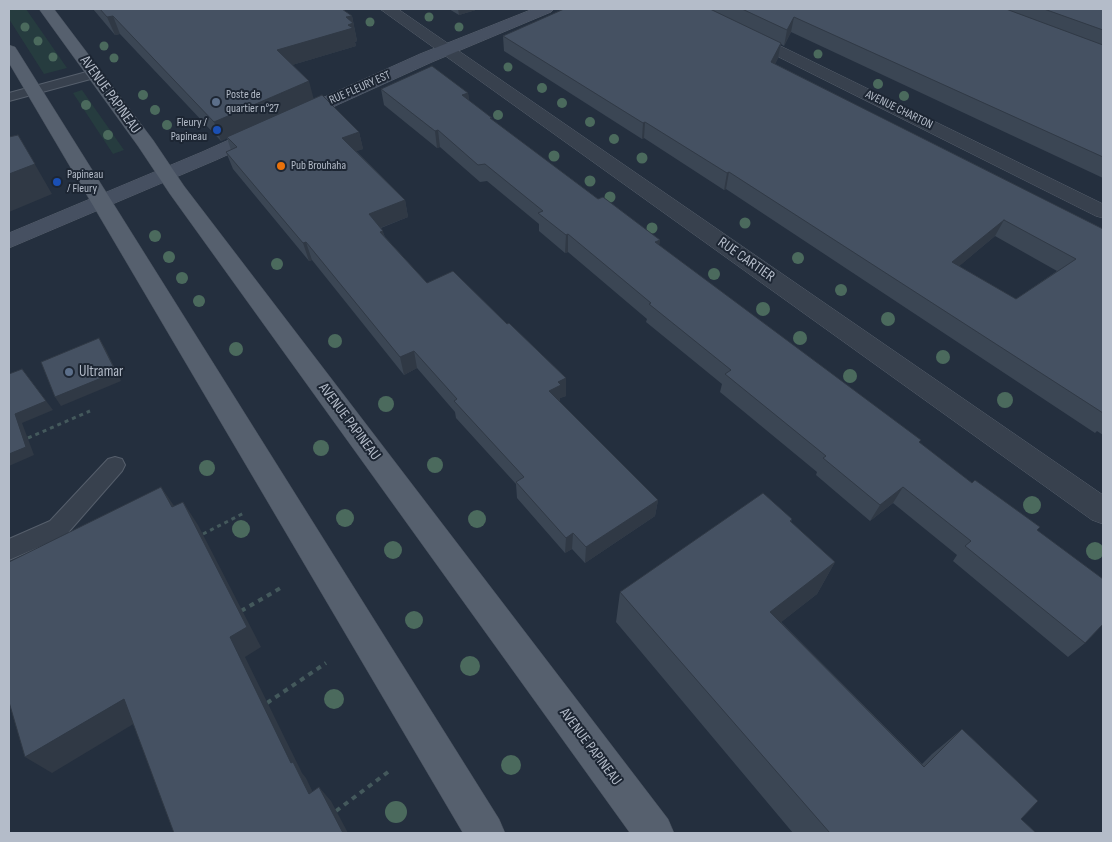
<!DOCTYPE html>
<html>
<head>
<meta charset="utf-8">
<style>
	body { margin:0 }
	#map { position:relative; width:1112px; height:842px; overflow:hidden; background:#242f3e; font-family:"Sofia Sans Condensed",sans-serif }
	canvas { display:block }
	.frame { position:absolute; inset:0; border:10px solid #b4bcc9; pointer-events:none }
</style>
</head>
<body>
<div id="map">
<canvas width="1112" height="842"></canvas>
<div class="frame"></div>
</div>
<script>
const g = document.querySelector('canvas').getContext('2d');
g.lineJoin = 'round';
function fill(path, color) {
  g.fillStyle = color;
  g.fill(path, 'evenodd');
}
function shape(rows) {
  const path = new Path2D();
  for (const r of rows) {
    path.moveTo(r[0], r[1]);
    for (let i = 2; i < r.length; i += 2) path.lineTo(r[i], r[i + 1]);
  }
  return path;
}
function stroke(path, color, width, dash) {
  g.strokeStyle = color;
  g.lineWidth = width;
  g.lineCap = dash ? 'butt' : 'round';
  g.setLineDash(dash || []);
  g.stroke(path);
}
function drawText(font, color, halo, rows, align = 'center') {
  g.font = font + ' "Sofia Sans Condensed",sans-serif';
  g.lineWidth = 4;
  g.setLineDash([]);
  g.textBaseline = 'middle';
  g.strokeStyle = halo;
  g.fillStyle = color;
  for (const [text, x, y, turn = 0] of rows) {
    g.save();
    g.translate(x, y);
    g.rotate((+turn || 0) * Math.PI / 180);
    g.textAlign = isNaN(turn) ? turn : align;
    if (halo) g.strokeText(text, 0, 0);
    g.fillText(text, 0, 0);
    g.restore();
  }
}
const green = shape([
	[9,9,26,9,67,68,44,74,9,19],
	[82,90,124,150,113,154,73,93]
]);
const pathFar1 = shape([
	[28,438,90,411],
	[203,534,244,513]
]);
const path = shape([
	[241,611,284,586],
	[267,703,326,663],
	[336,811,388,772]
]);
const lane = shape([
	[94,70,100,74,98,77,9,101,9,93,94,70],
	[115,457,122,459,125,465,122,471,66,535,9,560,9,539,50,521,108,459,115,457]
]);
const street = shape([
	[380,9,398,9,1103,495,1103,524,1092,520,380,9],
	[686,9,705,9,1103,204,1103,218,1096,216,689,12,686,9]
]);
const secondary = shape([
	[533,9,554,9,551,12,432,62,216,160,9,248,9,233,202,152,420,54,533,9]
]);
const primary = shape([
	[39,9,54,9,153,140,184,186,668,819,674,833,630,833,170,194,138,146,39,9],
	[9,45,15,47,17,50,499,819,505,833,463,833,9,63,9,45]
]);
const trees = [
	[429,17,4.5],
	[370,22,4.5],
	[25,27,4.5],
	[459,27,4.5],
	[38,41,4.5],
	[104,46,4.5],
	[818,54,4.5],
	[53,57,4.5],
	[114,58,4.5],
	[508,67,4.5],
	[878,84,5],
	[542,88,5],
	[143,95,5],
	[904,96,5],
	[562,103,5],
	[86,105,5],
	[155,110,5],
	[498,115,5],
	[590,122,5],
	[167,125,5],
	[108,135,5],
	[614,139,5],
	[554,156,5.5],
	[642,158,5.5],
	[590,181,5.5],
	[610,197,5.5],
	[745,223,5.5],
	[652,228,5.5],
	[155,236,6],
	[169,257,6],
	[798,258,6],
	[277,264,6],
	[714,274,6],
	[182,278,6],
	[841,290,6],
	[199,301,6],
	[763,309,7],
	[888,319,7],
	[800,338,7],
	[335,341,7],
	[236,349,7],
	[943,357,7],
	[850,376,7],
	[1005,400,8],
	[386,404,8],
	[321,448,8],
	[435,465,8],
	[207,468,8],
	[1032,505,9],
	[345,518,9],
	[477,519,9],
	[241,529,9],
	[393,550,9],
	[1095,551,9],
	[414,620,9],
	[470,666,10],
	[334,699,10],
	[511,765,10],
	[396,812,11]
];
const wall = shape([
	[93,9,342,9,352,16,357,41,355,42,356,46,292,65,313,99,359,132,363,149,356,151,405,200,408,217,381,228,385,237,427,283,566,396,560,398,560,402,658,500,655,516,585,563,572,549,565,553,517,498,516,484,456,418,455,412,417,368,404,375,312,260,309,261,233,169,226,152,231,150,227,138,221,141,120,34,115,35],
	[449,9,479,9,459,15],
	[564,9,1103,9,1103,178,791,32,784,46,781,44,778,58,775,64,1103,229,1103,435,1097,431,1095,433,726,189,724,190,644,138,642,139,504,51,503,36],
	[995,236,1057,271,1016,299,959,266],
	[381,89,468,93,469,101,492,120,598,199,660,240,659,245,972,483,1040,527,1037,530,1085,643,1068,657,953,561,957,555,893,503,870,521,816,475,817,472,720,392,722,384,646,322,647,319,568,252,565,253,539,231,539,224,487,181,480,182,440,147,437,148,384,105],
	[792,519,791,522,835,562,817,594,781,622,922,764,932,754,962,729,1021,819,1036,833,793,833,616,622,620,592]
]);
const shadedWall = shape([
	[458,9,479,9,459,15],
	[113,16,120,34,115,35,107,17],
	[352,16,357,41,355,42,356,46,282,68,277,50,346,17],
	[794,17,791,32,784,46,787,30],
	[781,43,778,58,768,78,771,62],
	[309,81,314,100,221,141,214,122],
	[468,93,470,109,462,95],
	[645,122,644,138,642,139,643,123],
	[438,130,440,147,437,148,435,131],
	[359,132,363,149,346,155,342,138],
	[18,135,52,194,9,212,9,174],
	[729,172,726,189,724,190,727,173],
	[405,200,408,217,372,231,369,214],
	[1004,220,995,236,944,279,952,262],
	[383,231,387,248,380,232],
	[568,234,568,252,565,253,566,235],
	[660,240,658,257,655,242],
	[306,242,312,260,309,261,303,243],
	[99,338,105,348,121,381,61,406,55,397],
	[414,351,417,368,404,375,400,357],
	[22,369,53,410,22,423,34,455,9,466,9,454],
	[566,378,566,396,560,398,560,402,549,391,558,382],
	[161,487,177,510,172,507],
	[903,487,893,503,870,521,880,505],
	[658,500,655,516,585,563,586,547],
	[183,502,198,525,261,647,245,657,302,773,306,778,321,809,309,794,291,763,230,637],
	[573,533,572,549,565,553,566,538],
	[835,562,817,594,756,642,770,612],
	[124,699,145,717,52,773,25,757],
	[319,787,331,801,348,833,343,833]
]);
const building = shape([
	[100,9,342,9,352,16,346,17,353,23,348,25,353,28,277,50,309,81,214,122,113,16,107,17,100,9],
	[564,9,710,9,781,43,771,62,1103,229,1103,413,729,172,727,173,645,122,643,123,503,36,564,9],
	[1004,220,1076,259,1016,299,952,262,1004,220],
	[742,9,1006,9,1103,45,1103,157,794,17,787,30,742,9],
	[1044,9,1103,9,1103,30,1044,9],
	[432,66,468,93,462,95,492,118,490,118,598,199,603,197,660,240,655,242,921,440,919,442,972,483,975,480,1040,527,1037,530,1103,579,1103,624,1085,643,965,546,971,541,903,487,880,505,823,458,826,456,725,374,731,370,649,304,651,303,568,234,566,235,538,213,543,211,485,164,478,165,438,130,435,131,381,89,432,66],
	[322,95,359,132,342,138,405,200,369,214,383,231,380,232,427,283,453,271,507,324,509,323,566,378,558,382,561,385,549,391,658,500,586,547,573,533,566,538,516,482,524,477,454,401,457,399,414,351,400,357,306,242,303,243,226,152,237,147,227,137,322,95],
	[18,135,35,164,9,174,9,137,18,135],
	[99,338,116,372,55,397,41,362,99,338],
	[22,369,46,401,15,414,26,447,9,454,9,374,22,369],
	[161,487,172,507,183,502,247,627,230,637,291,763,293,762,309,794,319,787,343,833,174,833,124,699,25,757,9,702,9,562,161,487],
	[763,493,792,519,790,521,835,562,770,612,924,767,962,729,1038,801,1021,819,1036,833,830,833,620,592,763,493]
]);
const markers = [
	[216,102,5,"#5c6f8a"],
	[217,130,5,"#1a4fb4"],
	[281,166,5,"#e8710a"],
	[57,182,5,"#1a4fb4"],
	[69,372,5,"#5c6f8a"]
];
const farStreetnames = [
	["RUE FLEURY EST",360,88,-24],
	["AVENUE CHARTON",899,110,26]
];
const farPoinames = [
	["Poste de",226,95],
	["quartier n°27",226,109],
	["Fleury /",207,123,"right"],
	["Papineau",207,137,"right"],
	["Pub Brouhaha",291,166],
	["Papineau",67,175],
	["/ Fleury",67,189]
];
const streetNames = [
	["AVENUE PAPINEAU",110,95,54],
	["RUE CARTIER",746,260,35],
	["AVENUE PAPINEAU",349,422,53],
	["AVENUE PAPINEAU",590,747,53]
];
const poiNames = [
	["Ultramar",79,372]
];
fill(green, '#263c3f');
stroke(lane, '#565f6c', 2);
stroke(street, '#565f6c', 1);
stroke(secondary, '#565f6c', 1);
stroke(primary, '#414a57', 1);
stroke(pathFar1, '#44595c', 3, [4, 4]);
stroke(path, '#44595c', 4, [5, 5]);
fill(lane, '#38414e');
fill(street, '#38414e');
fill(secondary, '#465061');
fill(primary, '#56606e');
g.fillStyle = '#4b6a5d';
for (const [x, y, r] of trees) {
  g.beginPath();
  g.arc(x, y, r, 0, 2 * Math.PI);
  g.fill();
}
fill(wall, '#3b4654');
fill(shadedWall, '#303945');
fill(building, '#455162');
stroke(building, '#303945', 1);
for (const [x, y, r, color] of markers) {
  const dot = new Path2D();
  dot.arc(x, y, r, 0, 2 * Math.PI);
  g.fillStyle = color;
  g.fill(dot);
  stroke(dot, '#1d2633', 2);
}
drawText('12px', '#b4bcc9', '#1d2633', farStreetnames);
drawText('12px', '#b4bcc9', '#1d2633', farPoinames, 'left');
drawText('15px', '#b4bcc9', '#1d2633', streetNames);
drawText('15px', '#b4bcc9', '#1d2633', poiNames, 'left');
</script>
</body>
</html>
